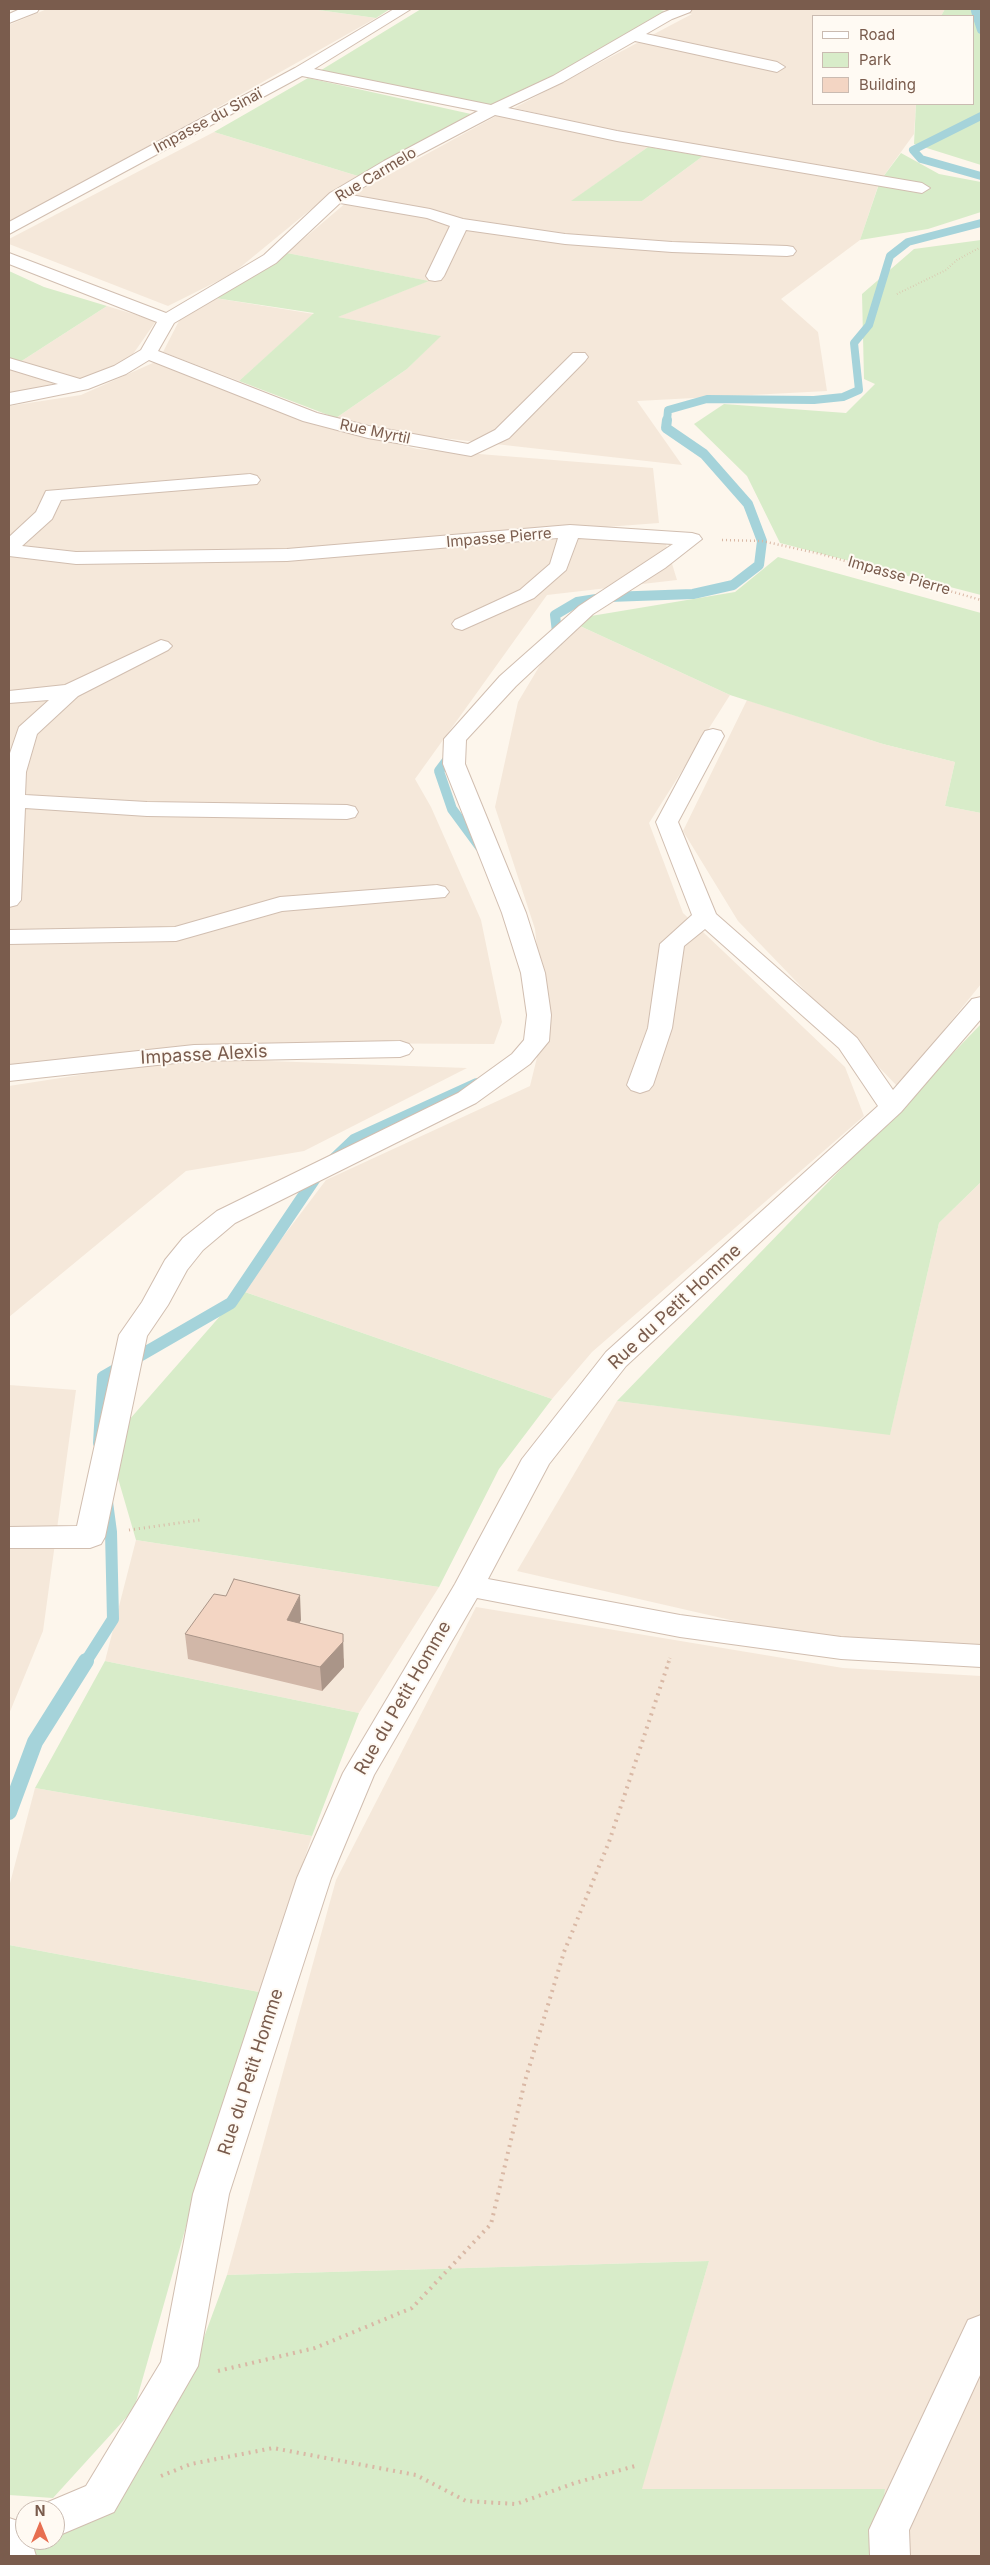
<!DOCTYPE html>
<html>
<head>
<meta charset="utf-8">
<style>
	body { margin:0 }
	#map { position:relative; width:990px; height:2565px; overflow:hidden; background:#fdf6ec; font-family:Inter,sans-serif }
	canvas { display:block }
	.frame { position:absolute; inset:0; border:10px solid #7a5c4d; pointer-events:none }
	.legend { position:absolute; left:812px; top:15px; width:162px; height:90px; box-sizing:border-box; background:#fffaf3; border:1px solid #cabbb1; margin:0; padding:6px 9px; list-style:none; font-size:15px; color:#7a5c4d }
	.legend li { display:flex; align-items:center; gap:10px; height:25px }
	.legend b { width:25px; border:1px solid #cabbb1 }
	.north { position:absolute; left:15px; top:2500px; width:50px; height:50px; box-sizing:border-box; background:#fffaf3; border:1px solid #cabbb1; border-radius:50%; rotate:0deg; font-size:14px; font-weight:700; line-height:20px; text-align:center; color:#7a5c4d }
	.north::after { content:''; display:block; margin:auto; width:18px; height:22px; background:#e76f51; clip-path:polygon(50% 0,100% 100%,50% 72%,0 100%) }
</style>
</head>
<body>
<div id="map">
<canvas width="990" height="2565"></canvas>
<div class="frame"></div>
<ul class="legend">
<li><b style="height:6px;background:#fff"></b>Road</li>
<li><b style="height:14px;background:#d8ecc9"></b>Park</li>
<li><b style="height:14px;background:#f3d5c3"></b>Building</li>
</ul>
<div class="north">N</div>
</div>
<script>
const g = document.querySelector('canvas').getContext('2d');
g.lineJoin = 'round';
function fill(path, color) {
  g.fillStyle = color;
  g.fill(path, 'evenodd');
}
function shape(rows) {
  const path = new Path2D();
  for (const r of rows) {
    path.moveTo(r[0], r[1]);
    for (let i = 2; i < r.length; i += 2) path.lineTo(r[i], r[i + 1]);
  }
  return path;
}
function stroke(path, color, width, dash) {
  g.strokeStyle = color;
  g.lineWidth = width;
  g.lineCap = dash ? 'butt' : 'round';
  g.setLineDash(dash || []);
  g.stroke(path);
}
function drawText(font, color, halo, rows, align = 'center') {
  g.font = font + ' Inter,sans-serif';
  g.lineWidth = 4;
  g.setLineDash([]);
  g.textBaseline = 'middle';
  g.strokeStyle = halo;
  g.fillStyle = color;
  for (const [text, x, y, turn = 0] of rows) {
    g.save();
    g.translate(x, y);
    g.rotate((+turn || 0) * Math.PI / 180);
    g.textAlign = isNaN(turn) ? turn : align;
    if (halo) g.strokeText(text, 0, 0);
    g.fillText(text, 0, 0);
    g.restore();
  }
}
const residential = shape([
	[47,9,311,9,376,18,167,136,9,222,9,25],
	[655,9,945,9,941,16,814,16,814,104,916,104,914,134,880,181,632,135,514,108,692,14],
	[498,115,648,147,572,201,642,201,703,156,878,186,860,240,781,299,818,332,827,391,637,401,682,465,424,436,336,418,407,369,440,336,337,317,428,281,287,253,361,190],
	[214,132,358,176,310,210,232,274,168,306,9,244,9,239],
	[215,298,314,314,239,381,163,352,180,319],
	[107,306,156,321,131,357,83,381,9,396,9,359,20,362],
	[155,362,304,419,417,449,653,468,659,523,286,551,77,555,9,545,9,406,81,395],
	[662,531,677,580,547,595,415,779,431,807,481,920,502,1022,494,1044,300,1043,110,1055,9,1071,9,553,79,562,291,560],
	[567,620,730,695,649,823,683,913,845,1067,864,1116,592,1352,552,1399,242,1291,326,1180,530,1086,545,1025,535,929,495,807,518,702],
	[747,700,883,744,955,762,945,806,981,813,981,984,898,1087,738,921,683,831],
	[211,1059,467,1068,304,1151,186,1171,9,1317,9,1086,118,1069],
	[981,1182,981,1653,848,1647,517,1571,617,1401,890,1434,939,1223],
	[9,1385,76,1390,43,1631,9,1714],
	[136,1540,439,1587,359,1713,105,1661],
	[476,1607,843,1668,981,1676,981,2556,879,2556,885,2489,641,2489,709,2261,227,2275,336,1880],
	[35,1788,312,1836,259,1992,9,1945,9,1887]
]);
const green = shape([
	[311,9,390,9,376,18],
	[421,9,655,9,665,11,596,54,491,106,318,72],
	[945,9,981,9,981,165,914,144,916,104,974,104,974,16,941,16],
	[308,78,471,114,358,176,214,132],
	[648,147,703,156,642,201,571,201],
	[901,153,939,174,981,182,981,212,928,229,860,240,880,181],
	[981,240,981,595,780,543,747,476,694,424,724,404,846,413,875,384,864,379,862,294,914,249],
	[287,253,429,281,338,317,441,336,407,369,336,418,239,381,314,313,215,298],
	[9,271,44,287,107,306,20,362,9,359],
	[778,557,981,613,981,813,945,806,955,762,883,744,730,695,567,620,735,592],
	[981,1024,981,1182,939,1223,890,1435,617,1401],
	[242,1291,552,1399,499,1469,439,1587,136,1540,108,1444],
	[105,1661,359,1713,312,1836,35,1788],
	[9,1945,259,1992,193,2202,134,2409,53,2498,9,2495],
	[709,2261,642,2489,885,2489,879,2556,32,2556,30,2548,45,2540,55,2540,55,2535,193,2367,227,2275]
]);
const streamFar3 = shape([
	[981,9,975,11,981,30],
	[981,116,913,150,921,159,981,176],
	[667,421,668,410,707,399,814,400,843,397,859,390,854,343,869,325,890,256,908,242,981,223]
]);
const streamFar2 = shape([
	[558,641,555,615,577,602,609,597,693,594,733,585,759,565,762,541,748,504,704,454,666,428,667,420],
	[454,751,439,771,452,809,480,847]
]);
const streamFar1 = shape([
	[334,1159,354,1140,477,1084],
	[99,1443,103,1377,231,1303,318,1174],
	[85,1663,113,1619,111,1532,107,1502]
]);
const stream = shape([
	[9,1812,35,1742,86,1661]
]);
const pathFar3 = shape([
	[897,294,946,270,957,260,981,247]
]);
const pathFar2 = shape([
	[722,540,762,541,821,554,981,600]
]);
const pathFar1 = shape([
	[129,1530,200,1520],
	[668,1663,670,1658]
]);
const path = shape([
	[218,2371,315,2348,412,2308,491,2224,525,2081,564,1952,609,1842,669,1661],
	[161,2476,191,2464,273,2448,416,2475,466,2501,516,2504,575,2483,635,2466]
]);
const minor = shape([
	[20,9,39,9,37,12,9,23,9,14,20,9],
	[394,9,411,9,314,69,491,105,553,76,662,13,672,9,692,9,690,12,672,19,646,34,777,62,785,67,777,72,635,41,563,82,508,108,617,131,922,183,930,188,922,193,617,141,495,115,396,167,351,195,430,209,463,219,565,234,672,242,787,246,793,247,796,251,793,255,787,256,672,252,565,244,466,230,444,276,441,280,435,281,429,280,426,276,450,226,427,218,340,203,276,263,174,323,158,351,317,413,369,426,468,444,495,430,573,353,585,353,588,357,585,361,509,438,471,456,368,438,303,421,149,360,126,374,88,389,9,405,9,393,58,384,9,369,9,358,80,379,114,366,141,350,157,322,9,264,9,253,166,313,264,255,330,193,384,161,478,111,302,76,9,234,9,222,295,68,394,9],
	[250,474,257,476,260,480,257,484,61,500,52,519,22,546,76,552,287,549,570,525,692,533,699,535,702,539,665,568,593,614,516,686,466,740,465,764,526,913,545,973,551,1015,549,1041,530,1064,476,1103,235,1223,203,1250,187,1270,168,1305,147,1336,105,1537,101,1544,90,1548,9,1548,9,1527,77,1526,119,1335,142,1302,165,1260,183,1238,217,1211,458,1093,512,1054,524,1040,527,1015,521,973,502,913,443,764,444,739,500,676,579,606,673,544,578,538,566,570,534,598,462,630,455,628,452,624,455,620,520,590,550,564,558,538,287,561,76,564,9,556,9,537,36,512,46,491,250,474],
	[161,640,168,642,172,646,168,650,78,696,37,734,26,772,25,795,147,802,347,805,355,807,358,812,355,817,347,819,147,816,25,808,21,900,17,905,9,907,9,756,19,727,49,700,9,703,9,691,65,685,161,640],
	[713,729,721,731,724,736,678,822,716,914,857,1038,893,1090,972,999,981,997,981,1019,901,1112,626,1366,549,1464,488,1579,680,1615,841,1637,981,1645,981,1667,841,1659,680,1637,477,1598,374,1775,331,1878,229,2194,198,2366,114,2512,55,2537,55,2510,39,2510,41,2505,86,2486,161,2362,193,2194,297,1878,343,1773,455,1584,522,1459,606,1352,878,1106,839,1048,705,929,684,946,672,1028,653,1085,649,1090,640,1093,631,1090,627,1085,648,1028,660,944,692,915,656,822,702,736,705,731,713,729],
	[437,885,445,887,449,892,445,897,282,911,176,941,9,944,9,930,175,927,280,897,437,885],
	[400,1041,409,1044,413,1049,409,1054,400,1057,194,1061,9,1081,9,1065,194,1045,400,1041],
	[981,2315,981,2373,909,2530,910,2556,870,2556,869,2530,875,2517,968,2320,981,2315],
	[9,2518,24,2523,25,2540,31,2540,36,2556,9,2556,9,2518]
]);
const wall = shape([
	[301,1620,299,1623,344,1659,344,1667,322,1691,188,1659,185,1634]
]);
const shadedWall = shape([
	[300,1595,301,1620,288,1645,287,1620],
	[343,1634,344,1667,322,1691,320,1667]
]);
const building = shape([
	[234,1579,300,1595,287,1620,343,1634,343,1642,320,1667,185,1634,214,1594,226,1596,234,1579]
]);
const farStreetnames = [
	["Impasse du Sinaï",208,121,-28],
	["Rue Carmelo",376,175,-31],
	["Rue Myrtil",375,432,12],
	["Impasse Pierre",499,538,-5],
	["Impasse Pierre",899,576,16]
];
const streetNames = [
	["Impasse Alexis",204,1055,-3],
	["Rue du Petit Homme",675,1307,-43],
	["Rue du Petit Homme",403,1698,-60],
	["Rue du Petit Homme",251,2072,-72]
];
fill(residential, '#f5e8da');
fill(green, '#d8ecc9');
stroke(streamFar3, '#a5d3da', 8);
stroke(streamFar2, '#a5d3da', 10);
stroke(streamFar1, '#a5d3da', 12);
stroke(stream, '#a5d3da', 16);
stroke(minor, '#d1beb0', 2);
stroke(pathFar3, '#d9b8a5', 2, [0.5, 2.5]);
stroke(pathFar2, '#d9b8a5', 2.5, [1, 3]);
stroke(pathFar1, '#d9b8a5', 3, [1, 4]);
stroke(path, '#d9b8a5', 4, [2, 5]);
fill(minor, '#fff');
fill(wall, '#d1b7a8');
fill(shadedWall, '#aa9588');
fill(building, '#f3d5c3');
stroke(building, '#aa9588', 1);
drawText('15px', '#7a5c4d', '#fffaf3', farStreetnames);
drawText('18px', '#7a5c4d', '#fffaf3', streetNames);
</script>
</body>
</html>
